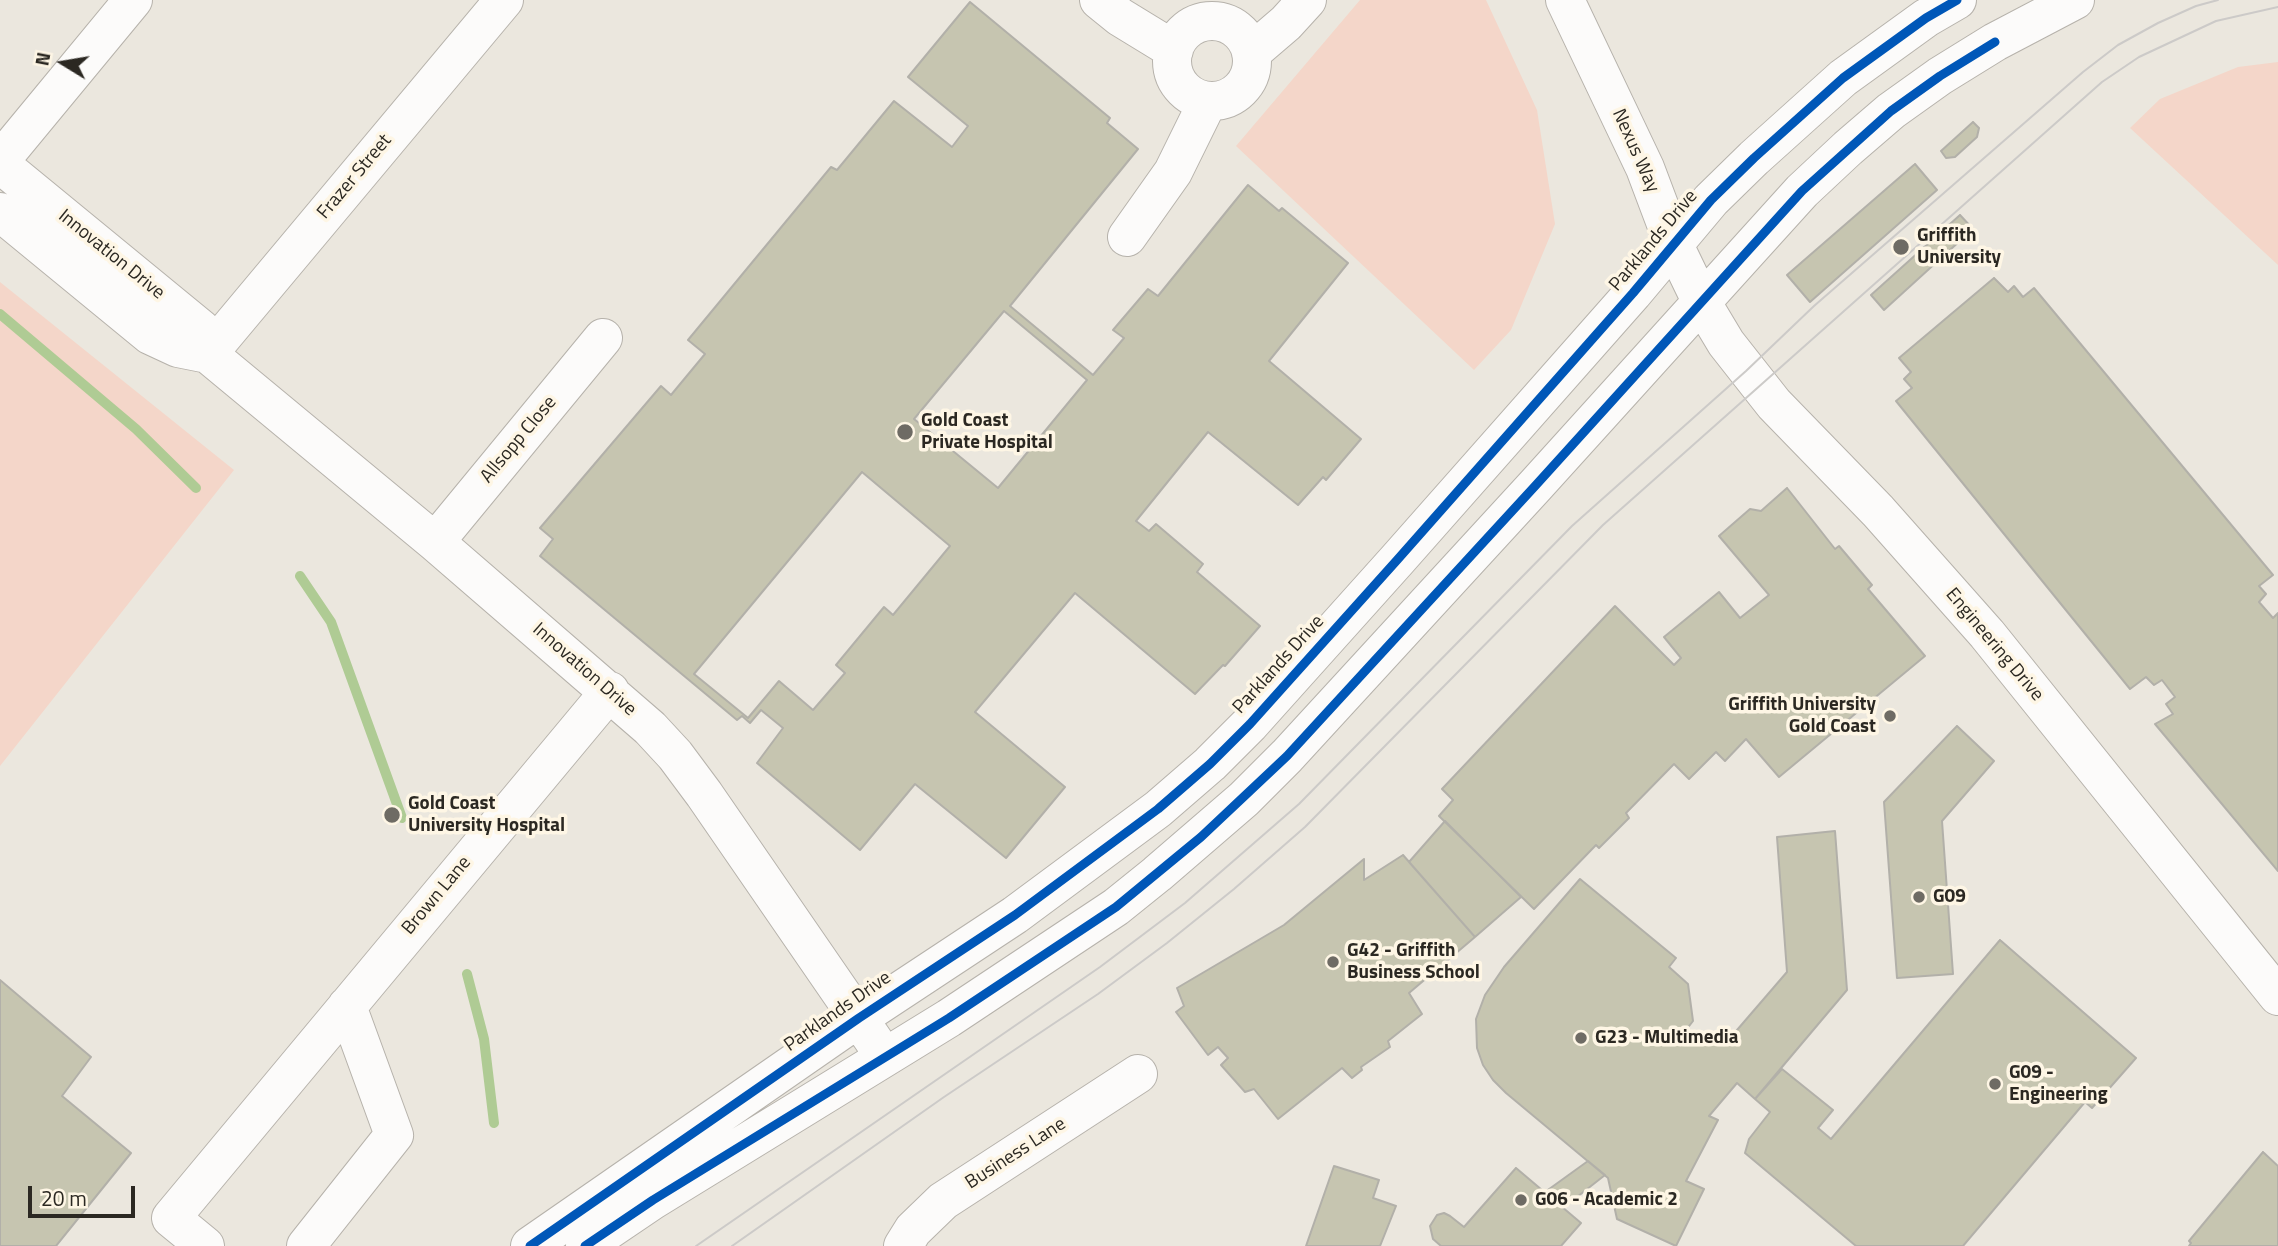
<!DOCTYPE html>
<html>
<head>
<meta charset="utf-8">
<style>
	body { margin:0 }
	#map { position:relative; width:2278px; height:1246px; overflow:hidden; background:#ebe7de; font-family:"Titillium Web",sans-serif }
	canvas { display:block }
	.north { position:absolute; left:28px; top:28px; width:70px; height:70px; -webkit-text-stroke:5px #fef6e5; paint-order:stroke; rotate:281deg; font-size:19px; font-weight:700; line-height:28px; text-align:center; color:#2b2822 }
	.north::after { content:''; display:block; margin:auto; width:24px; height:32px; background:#2b2822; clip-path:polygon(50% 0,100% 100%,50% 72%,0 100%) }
	.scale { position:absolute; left:28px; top:1186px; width:107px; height:32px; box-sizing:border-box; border:4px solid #2b2822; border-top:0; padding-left:9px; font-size:21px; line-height:24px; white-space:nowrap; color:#2b2822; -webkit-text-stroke:5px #fef6e5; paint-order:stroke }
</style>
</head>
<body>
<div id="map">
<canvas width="2278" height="1246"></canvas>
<div class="north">N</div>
<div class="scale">20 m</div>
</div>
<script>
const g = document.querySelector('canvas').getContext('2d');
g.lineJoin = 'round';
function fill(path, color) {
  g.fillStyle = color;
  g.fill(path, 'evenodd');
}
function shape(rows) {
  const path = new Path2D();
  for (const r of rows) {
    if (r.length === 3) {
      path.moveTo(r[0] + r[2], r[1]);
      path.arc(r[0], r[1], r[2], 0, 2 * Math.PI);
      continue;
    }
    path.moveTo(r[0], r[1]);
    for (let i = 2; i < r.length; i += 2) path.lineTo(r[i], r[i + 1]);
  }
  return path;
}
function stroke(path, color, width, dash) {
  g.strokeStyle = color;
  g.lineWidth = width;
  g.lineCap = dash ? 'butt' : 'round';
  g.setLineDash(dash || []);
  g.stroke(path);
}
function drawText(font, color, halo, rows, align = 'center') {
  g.font = font + ' "Titillium Web",sans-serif';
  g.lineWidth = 7;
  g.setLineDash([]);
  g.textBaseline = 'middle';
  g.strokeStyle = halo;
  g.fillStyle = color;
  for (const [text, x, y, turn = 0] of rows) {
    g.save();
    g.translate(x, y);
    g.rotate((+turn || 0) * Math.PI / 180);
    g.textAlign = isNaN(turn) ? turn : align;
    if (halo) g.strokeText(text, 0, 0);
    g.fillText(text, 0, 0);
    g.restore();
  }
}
const green = shape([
	[1360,0,1486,0,1537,110,1555,224,1511,330,1474,370,1236,146],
	[2278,62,2278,265,2130,128,2160,99,2238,67],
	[0,282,234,470,0,766]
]);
const stream = shape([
	[0,314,136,429,196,488],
	[300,576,331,622,402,818],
	[467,974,484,1039,494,1123]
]);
const building = shape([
	[970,2,1110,118,1107,123,1138,149,1010,306,1093,375,1124,338,1113,330,1148,289,1158,296,1248,185,1279,211,1282,208,1348,263,1269,361,1361,439,1326,480,1323,477,1298,505,1208,432,1136,521,1149,531,1156,524,1203,564,1197,572,1260,626,1225,666,1223,665,1195,694,1075,593,975,712,1065,787,1006,858,915,784,860,850,757,763,783,728,761,710,750,723,742,716,737,720,540,556,553,539,540,528,661,386,671,395,705,354,688,340,831,167,837,170,894,101,952,147,968,126,908,77,970,2],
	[1004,311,1087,380,998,488,914,419,1004,311],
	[862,472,950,546,893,615,884,607,836,665,845,673,813,710,779,681,748,718,694,674,862,472],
	[1973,122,1979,128,1977,137,1955,157,1946,158,1941,151,1973,122],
	[1915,164,1937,190,1810,302,1787,275,1915,164],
	[1960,215,1973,229,1884,310,1871,295,1960,215],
	[1994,278,2008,292,2014,286,2023,297,2034,288,2273,575,2259,586,2266,594,2259,602,2273,618,2278,613,2278,871,2155,724,2173,714,2166,704,2175,697,2162,680,2154,685,2146,677,2130,689,1896,401,1912,388,1904,379,1911,372,1899,358,1994,278],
	[1787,488,1835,549,1839,546,1872,585,1868,589,1925,656,1779,777,1746,739,1725,761,1716,752,1689,779,1674,764,1626,813,1629,818,1599,848,1596,845,1534,909,1439,816,1453,800,1442,789,1615,606,1674,665,1681,658,1664,637,1719,592,1740,618,1769,595,1719,536,1750,509,1761,511,1787,488],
	[1957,726,1994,761,1942,821,1953,974,1897,978,1884,802,1957,726],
	[1445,821,1521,897,1475,937,1409,862,1445,821],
	[1835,831,1847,990,1755,1099,1737,1083,1709,1116,1718,1120,1686,1181,1704,1189,1676,1246,1617,1219,1608,1178,1506,1093,1493,1080,1483,1065,1477,1048,1476,1019,1485,995,1504,967,1580,879,1676,958,1669,967,1688,984,1693,1021,1683,1034,1690,1041,1731,1037,1787,972,1777,837,1835,831],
	[1403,855,1475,937,1409,993,1422,1014,1388,1041,1390,1047,1361,1067,1362,1070,1352,1078,1342,1068,1278,1119,1254,1089,1245,1092,1221,1065,1228,1058,1218,1047,1208,1055,1176,1012,1184,1006,1177,988,1284,925,1364,859,1364,880,1403,855],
	[2000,940,2136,1058,2092,1108,2085,1102,1963,1246,1856,1246,1745,1153,1749,1139,1770,1112,1755,1099,1782,1069,1833,1110,1818,1128,1831,1139,2000,940],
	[0,980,91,1057,62,1096,131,1153,56,1246,0,1246,0,980],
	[2263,1152,2278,1166,2278,1246,2189,1246,2191,1243,2189,1241,2263,1152],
	[1588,1161,1605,1175,1563,1208,1545,1192,1588,1161],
	[1334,1166,1379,1180,1373,1198,1396,1206,1380,1246,1306,1246,1334,1166],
	[1516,1168,1581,1223,1561,1246,1441,1246,1433,1239,1430,1226,1437,1215,1444,1213,1450,1216,1464,1227,1516,1168]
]);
const minor = shape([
	[1099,0,1120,17,1174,50],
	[1565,0,1645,168,1674,245,1702,303,1726,343,1774,404,1878,511,1987,634,2278,996],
	[1212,61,40],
	[1251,53,1286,23,1307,0],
	[0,161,133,0],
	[0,164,201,329,208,354],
	[0,212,150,335,178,348,208,354,435,542,650,728,675,755,704,794,874,1041],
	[1127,237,1173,172,1208,101],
	[208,354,504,0],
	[435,542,603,338],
	[205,1246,171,1218,610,691],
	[306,1246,394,1135,347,1006],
	[530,1246,859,1018,1015,915,1158,809,1210,764,1250,724,1398,559,1633,293,1711,200,1754,158,1843,78,1926,18,1957,0],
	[585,1246,653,1200,949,1018,1116,907,1157,874,1244,799,1287,756,1536,485,1802,191,1848,148,1891,111,1940,76,1995,42,2075,0],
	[903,1246,913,1230,943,1201,1138,1074]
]);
const tram = shape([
	[696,1246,1100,967,1185,903,1299,804,1572,526,1746,371,1814,306,2083,72,2118,45,2158,23,2196,6,2218,0],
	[732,1246,944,1097,1098,994,1167,943,1234,889,1305,827,1603,525,2102,82,2139,57,2216,21,2278,7]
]);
const cycleway = shape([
	[530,1246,859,1018,1015,915,1158,809,1210,764,1250,724,1398,559,1633,293,1711,200,1754,158,1843,78,1926,18,1957,0],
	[585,1246,653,1200,949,1018,1116,907,1201,837,1287,756,1536,485,1802,191,1891,111,1940,76,1995,42]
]);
const markers = [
	[1901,247,9,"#6e6b64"],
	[905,432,9,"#6e6b64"],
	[1890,716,7,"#6e6b64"],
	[392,815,9,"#6e6b64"],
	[1919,897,7,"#6e6b64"],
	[1333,962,7,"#6e6b64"],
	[1581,1038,7,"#6e6b64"],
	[1995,1084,7,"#6e6b64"],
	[1521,1200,7,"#6e6b64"]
];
const streetNames = [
	["Nexus Way",1635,151,66],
	["Frazer Street",355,177,-50],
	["Parklands Drive",1654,241,-50],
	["Innovation Drive",111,255,39],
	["Allsopp Close",519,440,-50],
	["Engineering Drive",1994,645,50],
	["Parklands Drive",1279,665,-48],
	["Innovation Drive",584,670,41],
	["Brown Lane",437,896,-50],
	["Parklands Drive",838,1012,-35],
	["Business Lane",1016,1154,-33]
];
const poiNames = [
	["Griffith",1917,236],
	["University",1917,258],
	["Gold Coast",921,421],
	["Private Hospital",921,443],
	["Griffith University",1876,705,"right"],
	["Gold Coast",1876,727,"right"],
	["Gold Coast",408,804],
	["University Hospital",408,826],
	["G09",1933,897],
	["G42 - Griffith",1347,951],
	["Business School",1347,973],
	["G23 - Multimedia",1595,1038],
	["G09 -",2009,1073],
	["Engineering",2009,1095],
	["G06 - Academic 2",1535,1200]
];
fill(green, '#f4d6c9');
stroke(stream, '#afcb94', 10);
fill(building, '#c6c5b0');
stroke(building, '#b2b0a9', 2);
stroke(minor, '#b6b2ab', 40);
stroke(minor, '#fcfbfa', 38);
stroke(tram, '#cccac8', 2);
stroke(cycleway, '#0057b8', 9);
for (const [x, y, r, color] of markers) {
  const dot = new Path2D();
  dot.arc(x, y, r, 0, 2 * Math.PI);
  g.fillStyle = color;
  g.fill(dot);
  stroke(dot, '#fef6e5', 2.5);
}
drawText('19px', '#2b2822', '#fef6e5', streetNames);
drawText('bold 19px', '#2b2822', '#fef6e5', poiNames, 'left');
</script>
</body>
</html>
